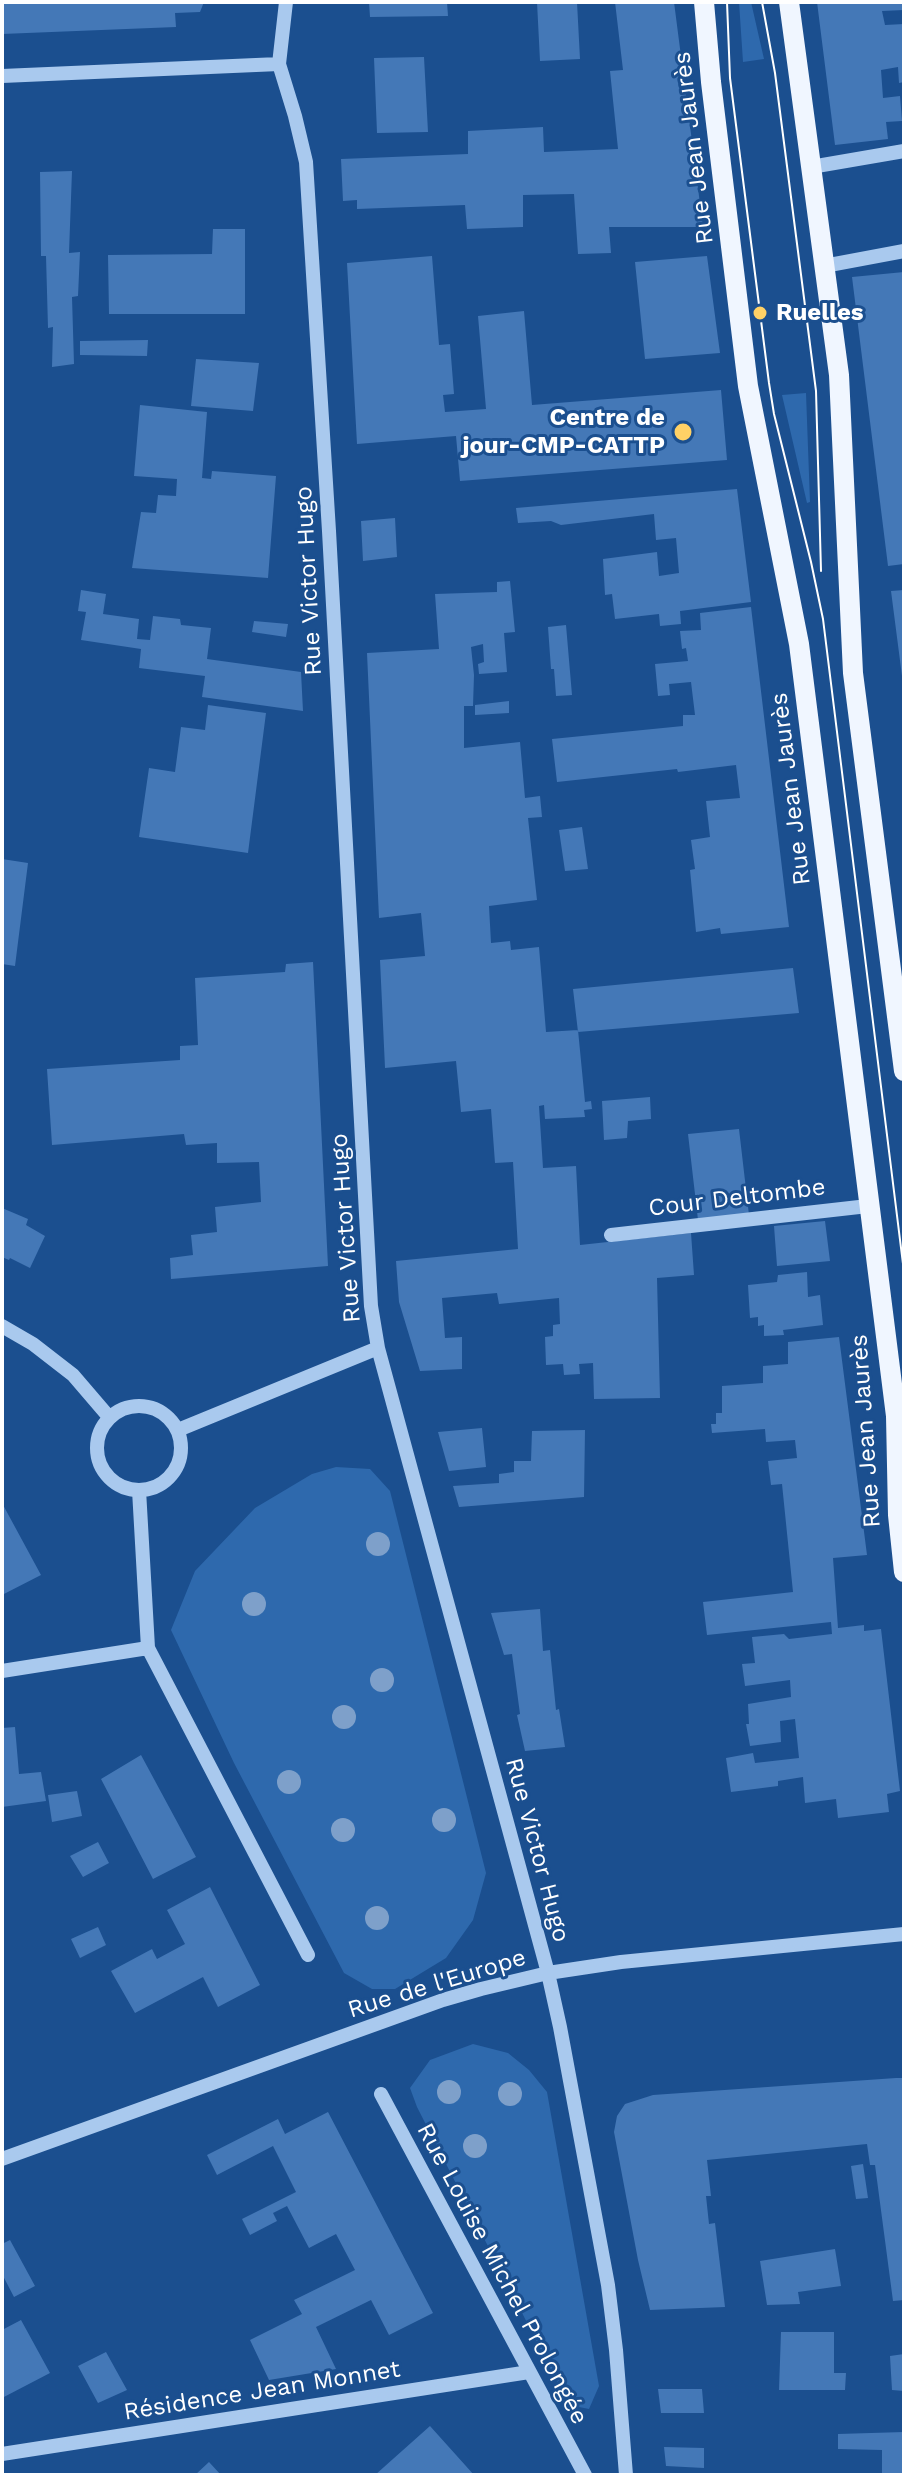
<!DOCTYPE html>
<html>
<head>
<meta charset="utf-8">
<style>
	body { margin:0 }
	#map { position:relative; width:906px; height:2477px; overflow:hidden; background:#1b4f8f; font-family:"Work Sans",sans-serif }
	canvas { display:block }
	.frame { position:absolute; inset:0; border:4px solid #fff; pointer-events:none }
</style>
</head>
<body>
<div id="map">
<canvas width="906" height="2477"></canvas>
<div class="frame"></div>
</div>
<script>
const g = document.querySelector('canvas').getContext('2d');
g.lineJoin = 'round';
function fill(path, color) {
  g.fillStyle = color;
  g.fill(path, 'evenodd');
}
function shape(rows) {
  const path = new Path2D();
  for (const r of rows) {
    if (r.length === 3) {
      path.moveTo(r[0] + r[2], r[1]);
      path.arc(r[0], r[1], r[2], 0, 2 * Math.PI);
      continue;
    }
    path.moveTo(r[0], r[1]);
    for (let i = 2; i < r.length; i += 2) path.lineTo(r[i], r[i + 1]);
  }
  return path;
}
function stroke(path, color, width, dash) {
  g.strokeStyle = color;
  g.lineWidth = width;
  g.lineCap = dash ? 'butt' : 'round';
  g.setLineDash(dash || []);
  g.stroke(path);
}
function drawText(font, color, halo, rows, align = 'center') {
  g.font = font + ' "Work Sans",sans-serif';
  g.lineWidth = 6;
  g.setLineDash([]);
  g.textBaseline = 'middle';
  g.strokeStyle = halo;
  g.fillStyle = color;
  for (const [text, x, y, turn = 0] of rows) {
    g.save();
    g.translate(x, y);
    g.rotate((+turn || 0) * Math.PI / 180);
    g.textAlign = isNaN(turn) ? turn : align;
    if (halo) g.strokeText(text, 0, 0);
    g.fillText(text, 0, 0);
    g.restore();
  }
}
const green = shape([
	[739,2,751,2,764,59,743,62],
	[806,393,810,502,807,503,782,395],
	[336,1467,370,1469,390,1491,486,1873,473,1920,446,1958,395,1989,372,1989,344,1973,234,1763,171,1630,195,1571,255,1508,312,1474],
	[473,2044,508,2053,529,2070,547,2092,599,2386,589,2409,569,2405,417,2107,410,2088,430,2060]
]);
const building = shape([
	[2,2,204,2,200,12,175,13,176,27,2,34],
	[369,2,447,2,448,16,370,17],
	[537,2,577,2,580,59,540,61],
	[615,2,674,2,703,227,609,227,611,253,578,254,574,194,523,195,523,227,467,229,465,205,357,209,357,200,343,201,341,159,468,154,468,131,543,127,544,152,618,149,610,71,623,70],
	[817,2,904,2,904,10,882,11,885,25,904,24,904,82,899,83,898,67,881,70,883,98,900,96,902,121,886,122,888,139,835,145],
	[424,57,428,132,377,133,374,58],
	[72,171,69,253,80,252,78,296,72,297,74,364,52,367,53,327,48,328,46,256,41,256,40,172],
	[213,229,245,229,245,314,109,314,108,255,212,254],
	[432,256,439,345,450,344,454,394,443,395,445,412,486,409,478,316,524,311,532,405,721,390,727,460,460,481,456,436,357,444,347,263],
	[707,256,720,353,645,359,635,262],
	[904,272,904,564,888,566,852,277],
	[148,340,147,356,80,355,80,341],
	[196,359,259,363,253,411,191,406],
	[140,405,207,412,202,478,211,479,212,471,276,476,268,578,132,568,141,512,156,513,158,495,176,496,177,479,134,476],
	[737,489,751,602,680,611,681,624,660,626,659,614,615,619,612,594,605,595,603,559,657,552,659,576,679,573,676,538,656,540,654,514,561,525,551,521,518,523,516,508],
	[395,518,397,557,363,561,361,521],
	[510,581,515,632,504,633,507,672,479,674,478,664,484,662,483,644,471,647,474,675,473,706,464,706,464,748,520,742,525,798,540,796,542,817,528,818,537,900,489,906,491,943,510,941,511,950,539,947,546,1032,578,1030,585,1102,591,1101,592,1109,584,1110,585,1117,545,1119,544,1105,539,1106,543,1168,576,1166,580,1245,691,1233,694,1275,657,1278,660,1398,594,1399,593,1363,579,1364,580,1374,564,1375,563,1364,546,1365,545,1337,553,1336,553,1325,560,1324,559,1298,499,1304,497,1293,442,1298,445,1338,462,1337,462,1369,420,1371,399,1302,396,1261,518,1249,513,1162,495,1163,491,1109,461,1112,456,1061,385,1068,380,960,425,956,421,913,379,918,367,653,439,649,435,594,497,592,497,582],
	[81,590,106,594,103,614,139,619,137,639,150,640,153,616,180,619,181,625,211,628,207,659,301,672,303,711,202,697,205,676,139,668,141,649,81,640,86,612,78,611],
	[904,590,904,676,902,676,891,591],
	[751,607,789,927,721,934,720,928,696,932,690,870,695,869,691,840,710,837,706,801,740,798,736,765,678,772,677,769,557,782,552,739,683,726,683,715,695,715,691,682,669,684,670,695,658,696,655,664,688,661,686,648,682,649,680,631,701,630,700,613],
	[254,621,288,624,286,637,252,632],
	[566,625,572,695,556,696,554,669,551,669,548,627],
	[509,701,509,713,475,715,475,705],
	[208,705,266,713,248,853,139,837,149,768,175,772,181,727,205,730],
	[582,827,588,869,565,871,559,830],
	[2,859,28,863,15,966,2,964],
	[313,962,328,1266,171,1279,170,1258,193,1255,191,1235,217,1232,215,1207,261,1202,259,1162,217,1163,217,1143,186,1145,184,1134,52,1145,47,1069,180,1060,180,1046,198,1045,195,978,285,972,286,964],
	[793,968,799,1013,578,1032,573,989],
	[650,1097,651,1119,628,1121,627,1138,604,1140,602,1101],
	[739,1129,749,1215,698,1220,688,1134],
	[2,1208,28,1219,26,1225,45,1236,30,1268,10,1258,9,1260,2,1257],
	[825,1221,830,1261,777,1266,774,1226],
	[807,1272,808,1297,820,1295,823,1325,783,1330,784,1335,764,1336,764,1325,758,1326,758,1317,750,1318,748,1285,777,1282,778,1275],
	[839,1337,867,1555,833,1558,838,1628,864,1625,864,1631,881,1629,900,1791,887,1794,889,1812,838,1818,836,1799,805,1803,803,1777,778,1781,778,1786,731,1792,726,1758,753,1753,755,1763,799,1758,795,1719,780,1721,781,1742,750,1746,746,1724,749,1724,748,1704,791,1697,790,1680,745,1686,742,1664,755,1663,752,1637,784,1634,789,1639,832,1634,831,1622,707,1635,703,1602,793,1592,782,1484,771,1485,768,1461,797,1458,795,1440,766,1442,765,1429,712,1433,711,1424,716,1424,716,1413,722,1413,722,1386,763,1383,763,1366,788,1364,788,1342],
	[482,1428,486,1467,449,1471,438,1432],
	[585,1430,584,1497,459,1507,453,1486,499,1483,499,1474,514,1472,514,1461,531,1461,532,1431],
	[2,1503,41,1575,2,1595],
	[540,1609,543,1651,550,1650,556,1710,559,1709,565,1747,525,1751,517,1715,520,1714,512,1654,504,1655,491,1613],
	[15,1727,19,1774,41,1772,46,1801,2,1807,2,1728],
	[141,1755,196,1857,153,1879,101,1779],
	[77,1791,82,1816,52,1822,48,1795],
	[98,1842,109,1863,83,1877,70,1856],
	[210,1887,260,1985,218,2007,203,1977,135,2013,111,1971,152,1949,157,1959,185,1944,167,1910],
	[98,1927,106,1945,80,1958,71,1939],
	[896,2078,904,2078,904,2300,893,2301,875,2165,870,2165,867,2144,707,2160,711,2196,706,2196,709,2224,715,2223,725,2307,650,2310,638,2260,614,2132,617,2116,625,2104,653,2095],
	[328,2112,433,2313,389,2335,371,2300,316,2327,336,2369,269,2380,250,2340,302,2314,294,2300,355,2270,336,2234,309,2248,287,2206,273,2213,277,2221,250,2235,242,2219,296,2192,273,2146,217,2175,207,2155,278,2119,285,2134],
	[863,2164,868,2198,856,2199,851,2166],
	[10,2240,35,2286,14,2297,2,2274,2,2244],
	[835,2249,841,2286,798,2292,800,2304,767,2305,760,2261],
	[21,2320,50,2373,2,2398,2,2330],
	[781,2332,834,2332,834,2373,846,2373,845,2390,779,2390],
	[106,2352,127,2390,98,2403,78,2366],
	[904,2354,904,2391,892,2390,890,2356],
	[658,2389,702,2389,704,2413,661,2413],
	[430,2426,474,2475,375,2475,384,2467],
	[904,2432,904,2475,882,2475,882,2450,838,2449,838,2434],
	[664,2447,704,2448,704,2468,666,2466],
	[209,2462,221,2475,195,2475]
]);
const minor = shape([
	[286,2,279,64,295,116,306,162,329,531,371,1306,378,1348,548,1973,560,2027,608,2285,616,2350,626,2475],
	[2,76,279,64],
	[811,167,904,151],
	[824,266,904,251],
	[611,1235,868,1206],
	[2,1326,33,1344,73,1375,109,1417],
	[139,1448,42],
	[178,1430,378,1348],
	[139,1490,148,1648,308,1955],
	[2,1671,148,1648],
	[381,2094,585,2475],
	[2,2159,443,2000,481,1989,548,1973,621,1962,904,1934],
	[2,2454,529,2372]
]);
const major = shape([
	[704,2,711,82,748,386,799,644,896,1416,898,1515,904,1572],
	[789,2,839,375,853,673,904,1071]
]);
const tram = shape([
	[727,2,730,78,769,383,774,414,811,562,823,619,904,1272],
	[762,2,775,73,816,391,821,571]
]);
const trees = [
	[378,1544],
	[254,1604],
	[382,1680],
	[344,1717],
	[289,1782],
	[444,1820],
	[343,1830],
	[377,1918],
	[449,2092],
	[510,2094],
	[475,2146]
];
const markers = [
	[760,313,8,"#ffd166"],
	[683,432,10,"#ffd166"]
];
const streetNames = [
	["Rue Jean Jaurès",694,148,-97],
	["Rue Victor Hugo",309,581,-93],
	["Rue Jean Jaurès",791,789,-97],
	["Cour Deltombe",737,1198,-7],
	["Rue Victor Hugo",346,1228,-94],
	["Rue Jean Jaurès",866,1431,-94],
	["Rue Victor Hugo",537,1850,75],
	["Rue de l'Europe",437,1984,-17],
	["Rue Louise Michel Prolongée",502,2274,62],
	["Résidence Jean Monnet",262,2391,-9]
];
const poiNames = [
	["Ruelles",776,313],
	["Centre de",665,418,"right"],
	["jour-CMP-CATTP",665,446,"right"]
];
fill(green, '#2e69ad');
fill(building, '#4478b7');
stroke(minor, '#a9c9ee', 14);
stroke(major, '#f0f6ff', 20);
stroke(tram, '#fff', 2);
g.fillStyle = '#7ea0ca';
for (const [x, y] of trees) {
  g.beginPath();
  g.arc(x, y, 12, 0, 2 * Math.PI);
  g.fill();
}
for (const [x, y, r, color] of markers) {
  const dot = new Path2D();
  dot.arc(x, y, r, 0, 2 * Math.PI);
  g.fillStyle = color;
  g.fill(dot);
  stroke(dot, '#1b4f8f', 3);
}
drawText('24px', '#fff', '#1b4f8f', streetNames);
drawText('bold 24px', '#fff', '#1b4f8f', poiNames, 'left');
</script>
</body>
</html>
